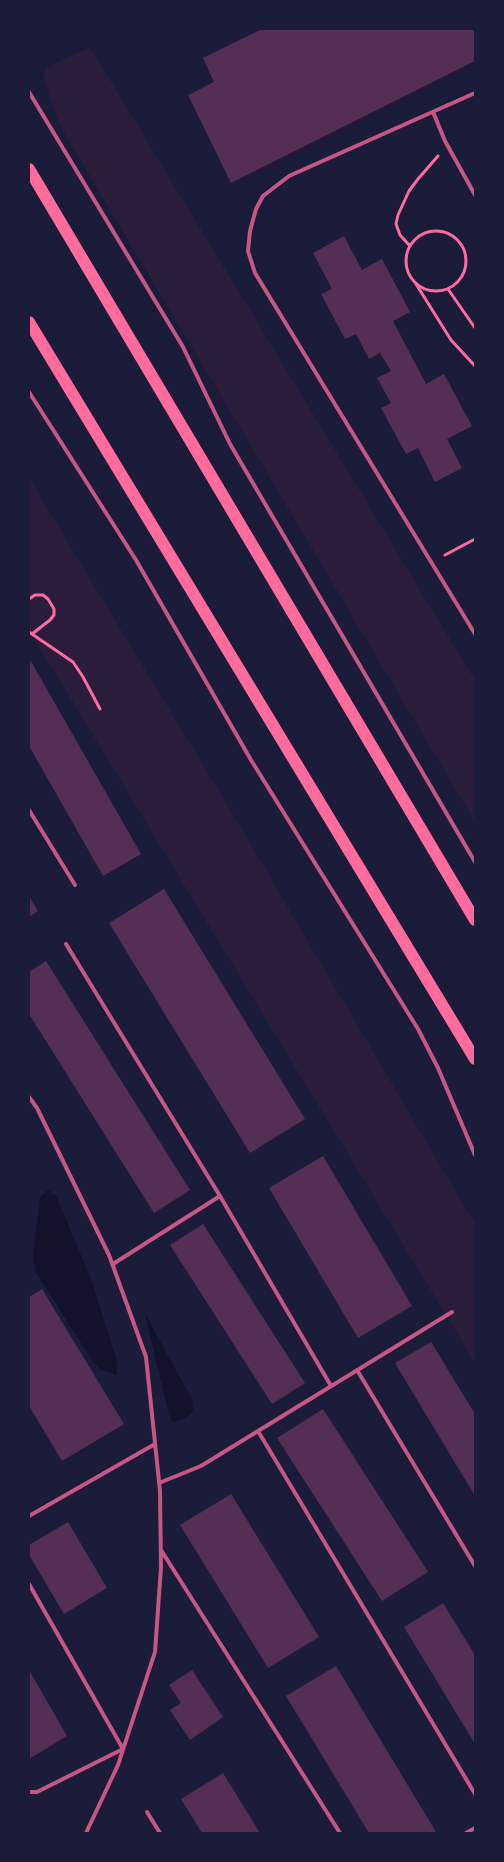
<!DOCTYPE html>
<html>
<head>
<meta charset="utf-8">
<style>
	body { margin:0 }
	#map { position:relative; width:504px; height:1862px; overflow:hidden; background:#1b1b3a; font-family:Manrope,sans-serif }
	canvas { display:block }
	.frame { position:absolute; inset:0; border:30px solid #1b1b3a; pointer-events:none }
</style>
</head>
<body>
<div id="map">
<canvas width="504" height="1862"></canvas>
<div class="frame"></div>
</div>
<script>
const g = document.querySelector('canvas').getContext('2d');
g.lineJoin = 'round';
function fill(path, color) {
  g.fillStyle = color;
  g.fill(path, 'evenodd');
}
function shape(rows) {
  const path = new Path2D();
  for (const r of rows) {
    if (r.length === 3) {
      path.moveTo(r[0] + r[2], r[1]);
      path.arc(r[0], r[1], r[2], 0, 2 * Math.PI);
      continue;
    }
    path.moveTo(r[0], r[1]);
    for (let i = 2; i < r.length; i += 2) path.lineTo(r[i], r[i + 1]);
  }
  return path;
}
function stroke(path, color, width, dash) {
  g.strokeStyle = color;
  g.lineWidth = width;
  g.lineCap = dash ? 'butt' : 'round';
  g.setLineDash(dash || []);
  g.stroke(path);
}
const green = shape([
	[90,47,475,680,475,822,59,124,43,77,46,70,55,63],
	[29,478,231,811,475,1224,475,1363,29,630]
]);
const water = shape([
	[48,1190,56,1196,91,1279,118,1364,116,1375,101,1370,94,1363,35,1271,33,1255,40,1197],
	[145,1314,192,1399,193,1411,186,1418,173,1422,169,1415]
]);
const building = shape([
	[262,29,475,29,475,61,231,183,188,95,214,82,203,58],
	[344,236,362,270,382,259,410,312,393,321,426,384,444,374,472,426,447,439,462,468,435,482,418,448,406,454,381,408,391,403,377,378,391,371,380,353,369,359,356,334,345,339,321,294,332,289,313,253],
	[29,658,141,854,103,876,29,746],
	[164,889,305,1119,250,1153,109,923],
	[29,896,38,911,29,917],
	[46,961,190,1190,154,1213,29,1014,29,972],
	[323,1156,412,1306,358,1338,269,1188],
	[203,1224,305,1383,272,1404,170,1245],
	[42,1289,124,1424,62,1461,29,1406,29,1297],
	[431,1342,475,1414,475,1496,395,1363],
	[323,1409,428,1572,382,1601,277,1438],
	[231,1494,319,1637,268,1668,180,1525],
	[68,1522,107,1588,64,1614,29,1555,29,1545],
	[443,1603,475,1655,475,1744,404,1627],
	[336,1666,436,1832,434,1833,369,1833,286,1696],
	[29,1670,67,1736,29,1759],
	[192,1670,223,1717,190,1740,170,1710,181,1703,169,1685],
	[223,1773,260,1833,202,1833,181,1799]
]);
const path = shape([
	[436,261,30],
	[410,246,400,235,396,224,398,215,409,191,418,179,438,156],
	[416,284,451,340,475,366],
	[448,289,475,328],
	[445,555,475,539],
	[29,599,35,595,43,595,48,599,54,609,54,615,50,620,32,634],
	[29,632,73,662,83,677,100,709]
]);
const service = shape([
	[29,92,183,347,230,444,475,862],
	[475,93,289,176,263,196,256,209,250,231,248,251,255,273,475,634],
	[433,112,445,141,475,195],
	[29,392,136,560,251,760,418,1029,438,1068,475,1155],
	[29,810,75,885],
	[66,944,220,1196,331,1386],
	[29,1097,37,1108,109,1255,146,1357,160,1491,161,1567,155,1652,118,1765,86,1833],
	[113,1264,220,1196],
	[357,1370,475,1566],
	[258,1431,475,1794],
	[159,1483,201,1466,452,1312],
	[29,1516,155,1444],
	[161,1550,340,1833],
	[29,1584,123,1749,37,1792,29,1792],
	[147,1812,160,1833],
	[466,1833,475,1828]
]);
const primary = shape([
	[29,169,475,920],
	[29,322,475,1059]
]);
fill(green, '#2a1e3b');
fill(water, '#12122b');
fill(building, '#542f53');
stroke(path, '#ff6b9d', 3);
stroke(service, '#c65784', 4);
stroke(primary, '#ff6b9d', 12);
</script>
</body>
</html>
